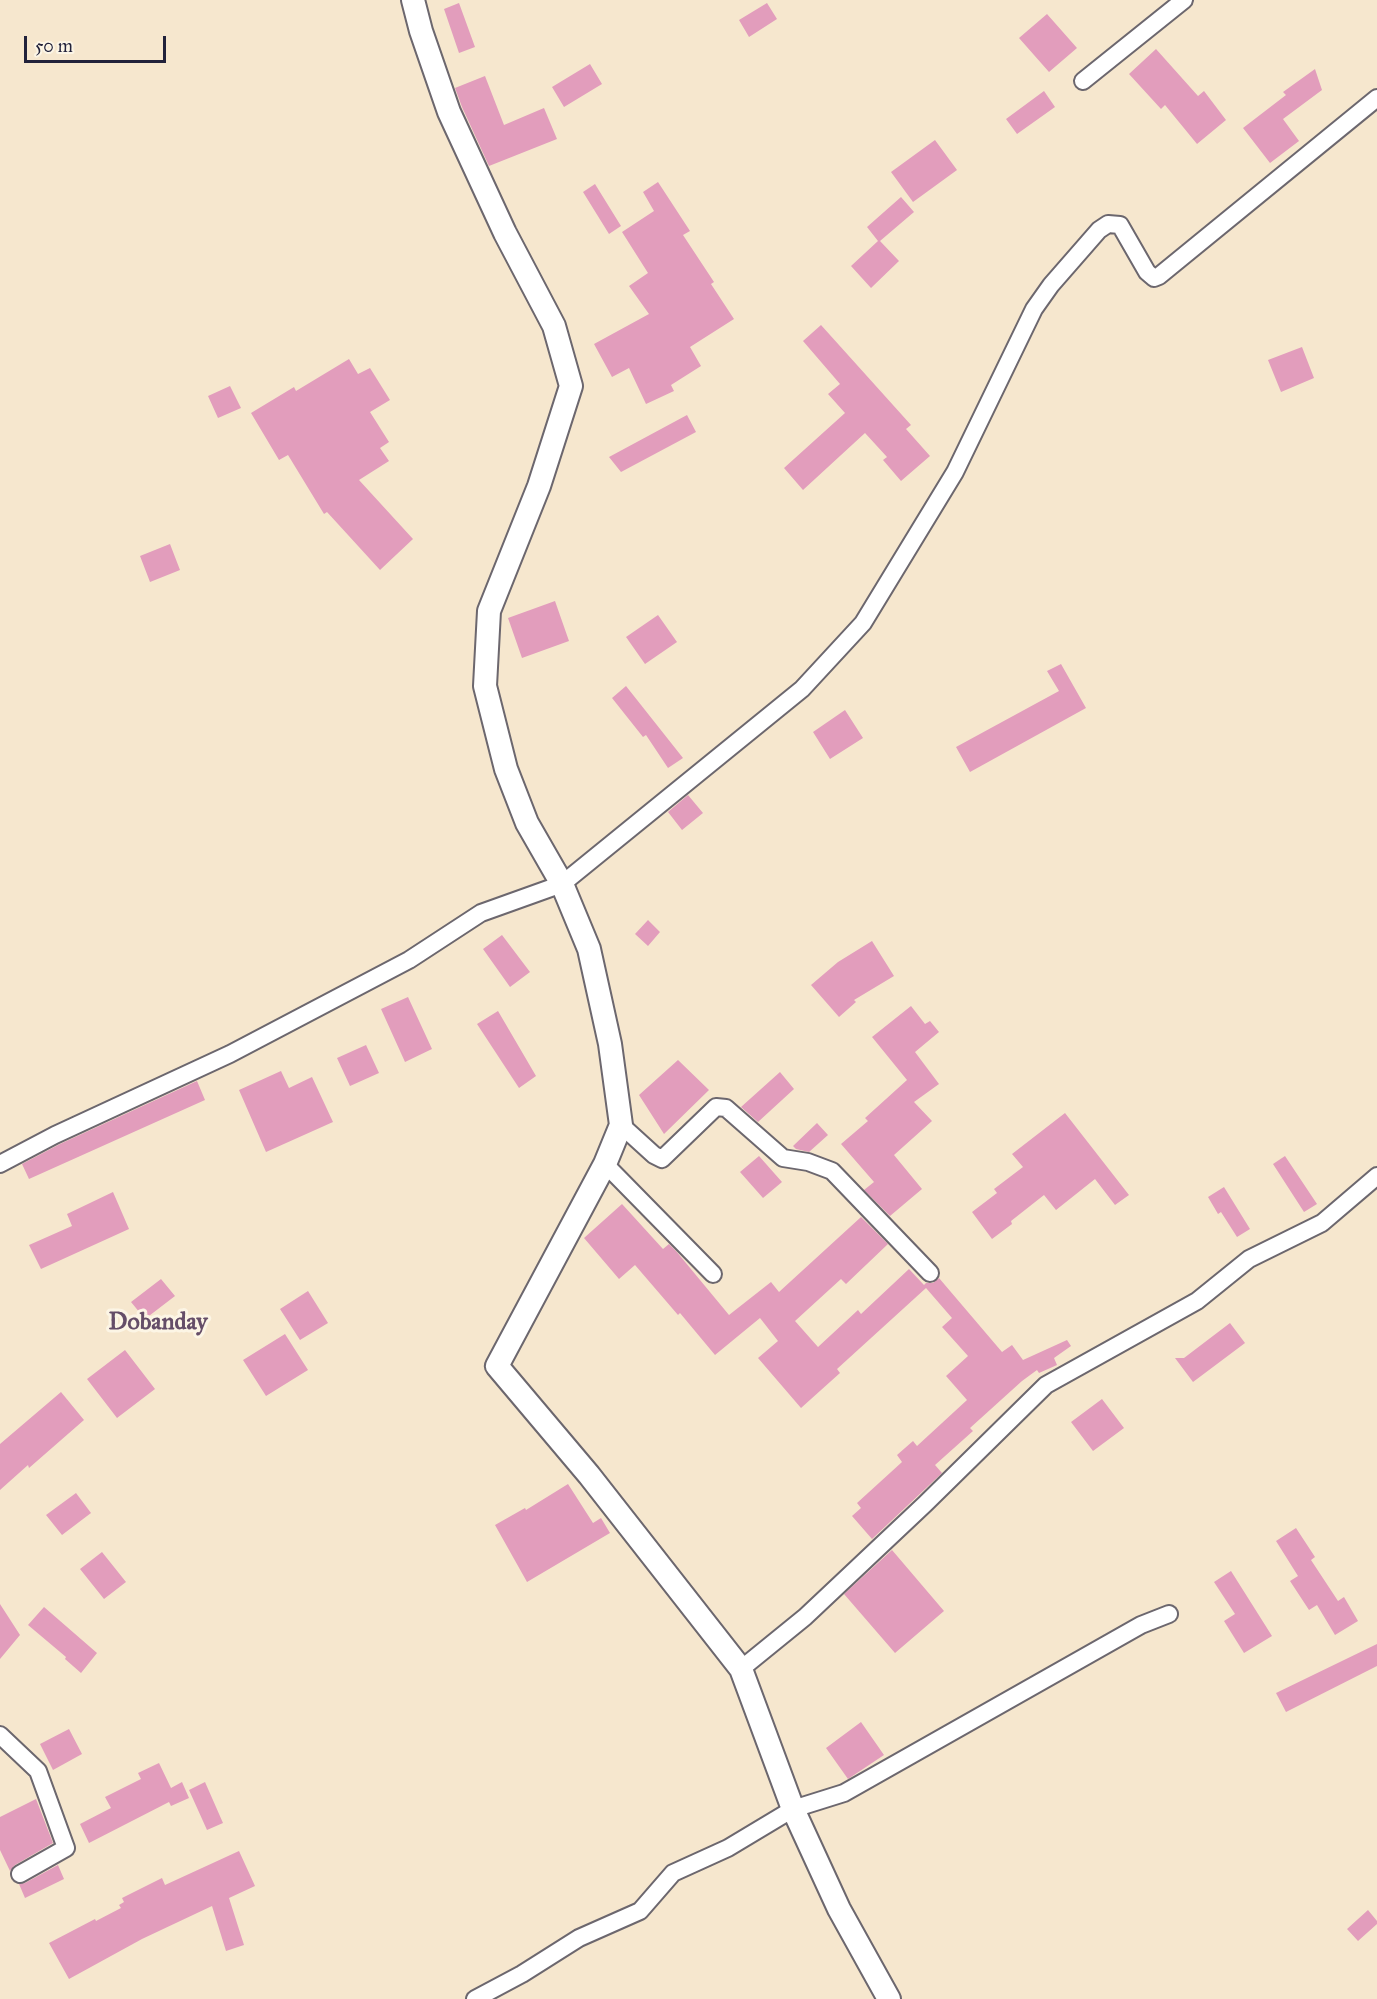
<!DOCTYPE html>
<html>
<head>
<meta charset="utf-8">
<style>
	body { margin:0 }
	#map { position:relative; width:1377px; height:1999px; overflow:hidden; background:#f6e7ce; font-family:"IM FELL Great Primer",serif }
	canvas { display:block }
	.scale { position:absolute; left:24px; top:36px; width:142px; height:27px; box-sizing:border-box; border:3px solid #22223b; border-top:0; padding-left:8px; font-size:18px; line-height:21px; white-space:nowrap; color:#22223b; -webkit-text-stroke:4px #fcf5e5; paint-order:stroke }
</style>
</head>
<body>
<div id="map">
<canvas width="1377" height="1999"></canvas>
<div class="scale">50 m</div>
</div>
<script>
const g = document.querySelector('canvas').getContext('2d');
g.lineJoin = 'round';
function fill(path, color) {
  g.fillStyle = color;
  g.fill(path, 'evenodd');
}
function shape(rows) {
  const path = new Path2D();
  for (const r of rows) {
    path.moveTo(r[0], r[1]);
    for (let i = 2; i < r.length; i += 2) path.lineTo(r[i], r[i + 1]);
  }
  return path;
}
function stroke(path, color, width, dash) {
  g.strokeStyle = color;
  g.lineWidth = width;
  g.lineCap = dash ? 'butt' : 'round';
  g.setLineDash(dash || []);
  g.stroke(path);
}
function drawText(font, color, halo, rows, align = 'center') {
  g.font = font + ' "IM FELL Great Primer",serif';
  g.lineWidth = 6;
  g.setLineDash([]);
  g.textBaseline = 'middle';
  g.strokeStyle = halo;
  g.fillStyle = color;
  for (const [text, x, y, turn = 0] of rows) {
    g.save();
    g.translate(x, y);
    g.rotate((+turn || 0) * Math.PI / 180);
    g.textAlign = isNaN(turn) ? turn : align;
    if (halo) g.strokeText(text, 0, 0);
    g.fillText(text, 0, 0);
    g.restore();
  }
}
const building = shape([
	[459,3,475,47,459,53,444,9],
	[767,3,777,19,749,37,739,20],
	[1047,14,1077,48,1049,72,1019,38],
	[1156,49,1198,96,1204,91,1226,120,1197,144,1165,105,1161,109,1129,74],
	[590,64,602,84,564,107,552,87],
	[1315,69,1322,90,1283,119,1299,141,1270,163,1243,128,1286,95,1283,92],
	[485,76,504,125,544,108,557,139,489,166,462,107,455,88],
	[1044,91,1055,107,1017,134,1006,119],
	[935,140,957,170,913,202,891,172],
	[658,182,690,231,683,235,714,282,711,284,734,319,690,347,701,366,671,385,674,391,646,404,629,368,612,377,594,344,649,314,629,286,648,273,622,232,654,211,643,192],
	[595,184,621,226,609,234,583,192],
	[901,197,914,212,880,241,899,261,871,288,851,266,878,241,867,227],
	[821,325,911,425,906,429,930,456,901,481,883,460,887,457,865,433,803,490,784,468,845,413,828,394,840,384,803,341],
	[1302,347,1314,378,1281,392,1268,360],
	[349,359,358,374,370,368,390,400,370,412,389,442,380,448,389,461,359,480,413,539,380,570,327,512,324,514,288,455,279,460,251,413,294,387,296,391],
	[230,386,241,408,218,418,208,396],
	[687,415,696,432,621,472,609,457],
	[170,544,180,570,150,582,140,556],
	[555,601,569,641,522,658,508,618],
	[658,615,677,642,645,664,626,637],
	[1061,664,1086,708,970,772,956,747,1059,691,1047,671],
	[626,686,683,758,668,768,646,735,643,737,612,698],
	[845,710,863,738,830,759,813,732],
	[688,795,703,813,682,830,668,812],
	[648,920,660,932,648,946,635,934],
	[502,935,530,972,510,987,483,949],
	[872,941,894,976,854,1000,856,1002,839,1017,811,985,838,962],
	[408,997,432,1049,405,1062,381,1009],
	[911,1006,925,1024,930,1021,939,1032,915,1052,939,1084,914,1102,932,1121,894,1155,922,1189,890,1216,864,1190,874,1182,841,1144,868,1121,865,1118,907,1080,872,1037],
	[498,1011,536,1076,519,1088,477,1024],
	[366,1045,379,1073,350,1086,337,1058],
	[678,1060,709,1090,664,1134,639,1095],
	[281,1071,289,1088,312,1077,333,1122,266,1152,239,1090],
	[780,1072,794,1089,758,1122,741,1107],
	[197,1081,205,1100,29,1179,22,1164,60,1144],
	[1065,1113,1129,1195,1115,1205,1095,1179,1056,1210,1044,1195,1011,1221,1012,1224,992,1239,972,1212,997,1193,994,1189,1023,1167,1012,1154],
	[817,1123,828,1135,809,1152,796,1149,793,1146],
	[759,1156,782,1182,763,1198,740,1172],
	[1285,1156,1317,1204,1304,1212,1273,1164],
	[1224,1187,1250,1229,1237,1237,1221,1212,1218,1214,1208,1197],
	[113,1192,129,1229,41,1269,29,1245,72,1226,67,1214],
	[622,1204,663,1249,669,1244,676,1251,729,1315,771,1282,779,1292,861,1217,888,1244,846,1284,841,1279,795,1321,818,1347,858,1310,861,1314,909,1269,924,1285,926,1283,933,1283,939,1278,1002,1352,1012,1345,1023,1360,1067,1340,1071,1346,1054,1358,1057,1365,1039,1373,1037,1370,1022,1381,970,1428,973,1431,935,1465,942,1473,872,1539,852,1516,861,1508,857,1503,902,1462,897,1455,913,1441,917,1446,967,1400,946,1376,968,1356,942,1327,952,1318,926,1288,837,1369,840,1373,801,1408,758,1358,778,1341,760,1318,715,1355,680,1313,678,1315,635,1265,619,1279,584,1238],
	[161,1279,175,1296,145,1319,131,1302],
	[308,1291,328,1323,300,1340,280,1309],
	[1230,1323,1245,1343,1193,1382,1175,1358,1184,1358],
	[285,1334,308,1370,266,1396,243,1360],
	[125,1350,155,1389,117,1418,87,1379],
	[61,1392,84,1420,29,1468,28,1465,0,1490,0,1444],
	[1102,1399,1124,1428,1093,1451,1071,1422],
	[568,1484,593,1523,601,1518,610,1533,527,1582,495,1525,525,1508,526,1510],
	[76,1493,91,1513,62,1535,46,1515],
	[1296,1528,1315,1557,1311,1560,1338,1601,1344,1597,1358,1621,1335,1635,1317,1605,1309,1610,1290,1581,1298,1576,1276,1541],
	[892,1550,944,1611,895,1653,844,1594],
	[102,1552,126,1582,104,1599,80,1569],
	[1231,1571,1272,1636,1244,1653,1224,1621,1235,1614,1214,1582],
	[0,1604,20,1635,0,1659],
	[44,1607,97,1653,81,1673,65,1659,66,1657,28,1625],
	[1377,1644,1377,1666,1286,1712,1276,1693],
	[861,1722,884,1755,848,1779,826,1748],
	[69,1729,82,1754,53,1770,40,1744],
	[159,1763,171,1788,182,1782,189,1798,171,1806,169,1802,89,1843,80,1824,111,1808,105,1797,141,1779,138,1773],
	[205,1782,223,1823,207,1830,189,1790],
	[36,1799,53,1843,15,1865,10,1871,0,1850,0,1817],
	[239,1851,255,1886,229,1898,244,1945,226,1951,212,1906,142,1939,69,1979,49,1943,95,1919,96,1921,121,1908,119,1905,124,1902,122,1898,162,1878,165,1885],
	[58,1865,64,1879,25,1898,19,1884,25,1883],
	[1368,1910,1377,1921,1377,1924,1358,1941,1347,1929]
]);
const street = shape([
	[1083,81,1184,0],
	[621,1125,654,1155,662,1159,716,1107,726,1108,783,1158,808,1162,832,1171,930,1273],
	[0,1164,55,1135,230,1054,409,960,481,913,562,884,802,689,863,623,955,472,1034,309,1051,285,1099,230,1108,224,1120,225,1147,272,1154,278,1159,276,1377,98],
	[605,1164,713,1274],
	[741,1669,805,1617,925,1504,1046,1385,1197,1301,1249,1259,1322,1223,1377,1176],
	[0,1735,38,1771,66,1848,20,1874],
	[475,1999,522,1974,579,1938,640,1911,673,1873,728,1848,793,1809,844,1793,1141,1625,1169,1614]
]);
const secondary = shape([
	[413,0,421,31,449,112,505,233,554,326,571,386,539,486,489,611,485,686,506,769,527,823,562,884,589,949,610,1044,621,1125,605,1164,497,1366,589,1475,741,1669,793,1809,839,1909,889,1999]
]);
const quarterNames = [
	["Dobanday",158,1323]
];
fill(building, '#e29dbc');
stroke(street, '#6c676e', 20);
stroke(secondary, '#6c676e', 26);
stroke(street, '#fff', 16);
stroke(secondary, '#fff', 22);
drawText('bold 24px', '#654d68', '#fcf5e5', quarterNames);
</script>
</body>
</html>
